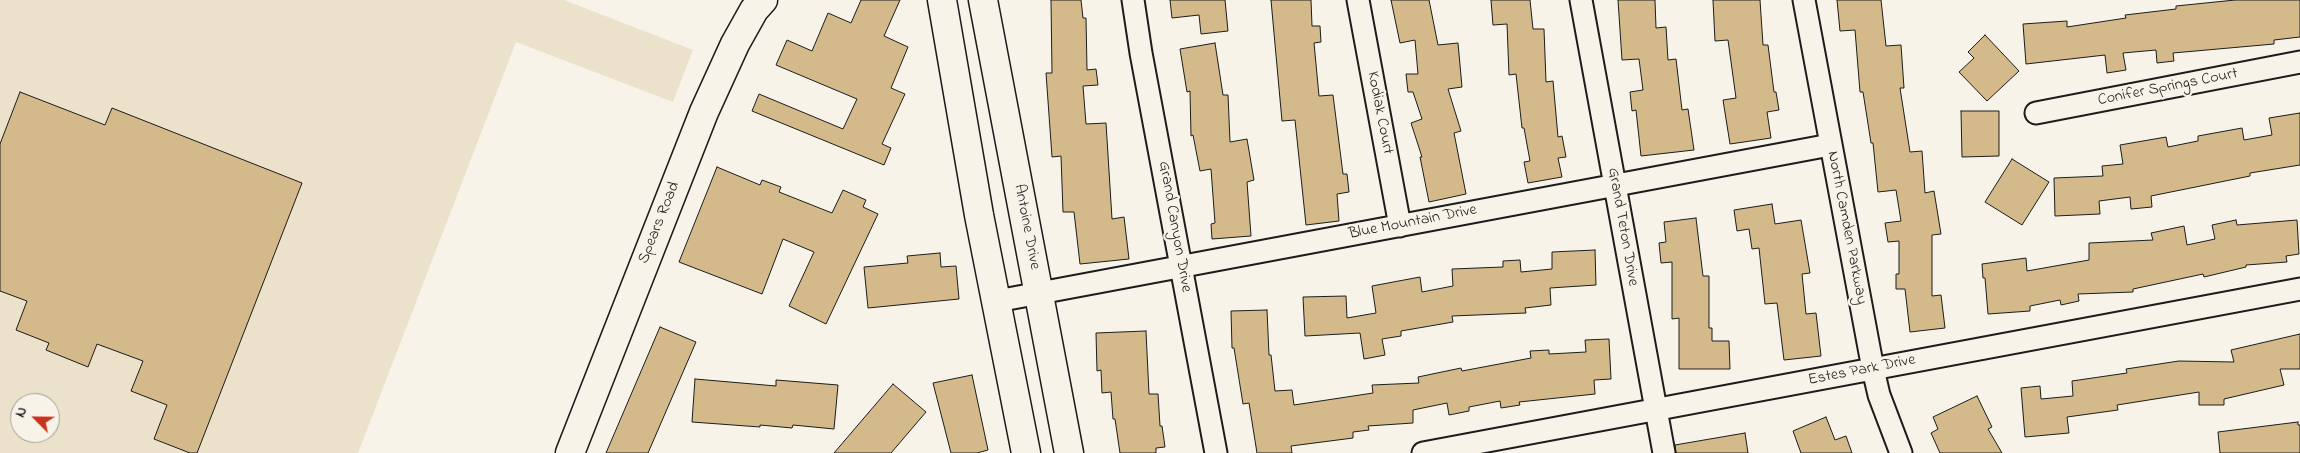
<!DOCTYPE html>
<html>
<head>
<meta charset="utf-8">
<style>
	body { margin:0 }
	#map { position:relative; width:2300px; height:453px; overflow:hidden; background:#f7f3e8; font-family:"Indie Flower",sans-serif }
	canvas { display:block }
	.north { position:absolute; left:10px; top:393px; width:50px; height:50px; box-sizing:border-box; background:#f7f3e8; border:1px solid #9f9d96; border-radius:50%; rotate:293deg; font-size:14px; font-weight:700; line-height:20px; text-align:center; color:#1c1c1c }
	.north::after { content:''; display:block; margin:auto; width:18px; height:22px; background:#c8321e; clip-path:polygon(50% 0,100% 100%,50% 72%,0 100%) }
</style>
</head>
<body>
<div id="map">
<canvas width="2300" height="453"></canvas>
<div class="north">N</div>
</div>
<script>
const g = document.querySelector('canvas').getContext('2d');
g.lineJoin = 'round';
function fill(path, color) {
  g.fillStyle = color;
  g.fill(path, 'evenodd');
}
function shape(rows) {
  const path = new Path2D();
  for (const r of rows) {
    path.moveTo(r[0], r[1]);
    for (let i = 2; i < r.length; i += 2) path.lineTo(r[i], r[i + 1]);
  }
  return path;
}
function stroke(path, color, width, dash) {
  g.strokeStyle = color;
  g.lineWidth = width;
  g.lineCap = dash ? 'butt' : 'round';
  g.setLineDash(dash || []);
  g.stroke(path);
}
function drawText(font, color, halo, rows, align = 'center') {
  g.font = font + ' "Indie Flower",sans-serif';
  g.lineWidth = 4.5;
  g.setLineDash([]);
  g.textBaseline = 'middle';
  g.strokeStyle = halo;
  g.fillStyle = color;
  for (const [text, x, y, turn = 0] of rows) {
    g.save();
    g.translate(x, y);
    g.rotate((+turn || 0) * Math.PI / 180);
    g.textAlign = isNaN(turn) ? turn : align;
    if (halo) g.strokeText(text, 0, 0);
    g.fillText(text, 0, 0);
    g.restore();
  }
}
const built = shape([
	[0,0,564,0,693,50,673,102,516,42,358,453,0,453],
	[20,403,50,403,50,433,20,433]
]);
const building = shape([
	[861,0,900,0,884,36,908,47,891,88,905,94,882,144,891,148,884,165,752,111,759,94,843,129,857,99,776,65,787,40,812,51,828,13,851,23,861,0],
	[1051,0,1081,0,1083,18,1086,18,1087,70,1096,69,1098,85,1083,86,1086,124,1106,123,1112,219,1124,217,1129,259,1080,264,1074,212,1063,212,1061,156,1052,157,1046,73,1052,73,1051,0],
	[1170,0,1225,0,1228,31,1201,34,1199,15,1172,18,1170,0],
	[1271,0,1311,0,1312,26,1320,26,1321,42,1314,43,1319,96,1333,95,1343,174,1347,174,1349,192,1337,194,1339,221,1306,225,1295,120,1282,121,1271,0],
	[1391,0,1429,0,1438,45,1458,43,1462,87,1448,89,1461,131,1454,133,1466,194,1429,202,1420,157,1422,157,1411,123,1422,119,1413,92,1408,92,1406,74,1418,74,1415,40,1400,43,1391,0],
	[1491,0,1530,0,1533,29,1544,29,1546,82,1553,81,1558,137,1562,136,1566,157,1558,158,1562,177,1528,183,1524,162,1530,161,1524,128,1522,128,1516,74,1509,75,1507,24,1493,25,1491,0],
	[1618,0,1655,0,1656,28,1666,27,1668,60,1676,59,1682,110,1688,109,1694,150,1641,156,1636,110,1632,111,1630,92,1643,90,1639,59,1622,60,1618,0],
	[1713,0,1760,0,1763,45,1768,45,1774,92,1776,92,1779,110,1767,112,1771,138,1730,144,1723,100,1736,98,1728,40,1715,41,1713,0],
	[1837,0,1881,0,1886,46,1901,45,1904,88,1900,88,1910,152,1922,151,1925,193,1934,191,1941,234,1932,235,1932,296,1941,295,1945,328,1910,332,1905,289,1896,289,1896,274,1899,274,1899,241,1888,242,1885,223,1901,221,1896,190,1878,192,1873,143,1871,143,1863,92,1860,92,1855,30,1840,31,1837,0],
	[2235,0,2300,0,2300,37,2274,40,2274,44,2173,53,2174,61,2157,63,2156,50,2123,53,2126,70,2107,73,2105,55,2026,64,2023,24,2067,21,2067,27,2126,18,2125,15,2176,9,2176,6,2235,0],
	[1985,35,2019,71,1987,101,1959,72,1974,58,1968,52,1985,35],
	[1215,43,1223,95,1228,95,1230,142,1247,139,1254,180,1247,182,1251,236,1212,239,1211,224,1215,223,1211,169,1200,171,1193,135,1191,136,1190,91,1187,92,1180,49,1215,43],
	[20,92,105,125,112,108,302,183,197,453,190,453,154,439,167,405,131,391,143,361,97,344,88,367,46,350,49,343,16,330,27,301,0,291,0,144,20,92],
	[1961,111,1999,111,1999,156,1962,157,1961,111],
	[2300,113,2300,165,2250,173,2250,176,2151,196,2152,207,2131,209,2130,197,2099,201,2100,214,2055,216,2054,178,2103,176,2102,166,2123,164,2120,145,2166,137,2168,147,2198,141,2198,136,2242,128,2244,140,2272,135,2269,118,2300,113],
	[2012,159,2049,182,2022,225,1985,202,2012,159],
	[717,167,760,185,762,180,781,187,779,192,832,213,843,190,866,200,863,207,878,214,826,324,789,306,814,252,783,239,762,294,679,262,717,167],
	[1772,204,1775,224,1801,220,1810,273,1802,274,1806,314,1816,313,1821,356,1784,360,1777,303,1765,304,1759,248,1752,249,1749,229,1737,231,1734,210,1772,204],
	[1696,218,1703,276,1709,276,1709,328,1712,328,1712,341,1729,341,1730,369,1679,369,1679,318,1672,319,1672,262,1661,263,1659,243,1666,242,1664,222,1696,218],
	[2236,220,2237,225,2297,220,2299,254,2286,256,2287,262,2246,265,2246,267,2204,277,2203,274,2133,289,2133,292,2078,294,2079,301,2061,305,2060,300,2030,306,2030,311,1988,314,1985,278,1983,278,1982,264,2026,258,2027,271,2089,260,2089,243,2153,240,2151,233,2184,226,2187,245,2215,239,2212,225,2236,220],
	[1595,250,1596,285,1550,288,1551,305,1525,308,1526,313,1452,316,1453,322,1401,331,1401,336,1382,339,1385,355,1364,359,1360,333,1305,336,1303,297,1346,296,1347,318,1376,313,1372,286,1420,277,1422,292,1453,286,1452,269,1503,267,1503,261,1520,260,1521,272,1552,269,1552,252,1595,250],
	[940,253,941,267,956,266,959,299,868,308,864,267,908,263,907,256,940,253],
	[1267,310,1269,355,1271,355,1275,391,1292,390,1294,405,1373,393,1372,385,1419,383,1418,377,1461,368,1462,371,1531,358,1530,351,1549,350,1549,354,1586,352,1585,340,1609,339,1611,379,1594,380,1595,394,1519,402,1520,405,1501,408,1500,401,1469,407,1469,411,1449,415,1447,403,1413,410,1413,423,1368,426,1369,430,1353,432,1353,438,1291,446,1292,453,1257,453,1249,403,1243,404,1234,348,1232,348,1231,311,1267,310],
	[660,327,696,342,648,453,606,453,660,327],
	[1146,331,1149,394,1158,394,1160,426,1162,426,1165,447,1156,448,1156,453,1120,453,1115,419,1113,419,1111,392,1102,393,1101,370,1097,371,1096,333,1146,331],
	[2300,334,2300,369,2280,369,2284,385,2224,399,2224,405,2199,405,2199,392,2117,405,2118,410,2067,417,2069,433,2025,437,2021,388,2040,386,2041,399,2073,396,2072,381,2127,373,2126,369,2179,361,2234,362,2231,350,2300,334],
	[972,375,988,450,977,453,951,453,933,383,972,375],
	[695,379,776,386,776,380,838,385,834,429,793,425,792,428,760,425,760,427,692,422,695,379],
	[893,384,926,412,891,453,834,453,893,384],
	[1977,396,1992,427,1988,429,2002,453,1940,453,1931,433,1938,429,1933,417,1977,396],
	[1826,417,1835,440,1846,436,1852,453,1801,453,1793,431,1826,417],
	[2298,422,2298,425,2300,425,2300,453,2220,453,2218,432,2298,422],
	[1745,433,1748,453,1676,453,1675,445,1745,433]
]);
const street = shape([
	[1133,0,1141,53,1216,453],
	[1358,0,1400,226],
	[1581,0,1664,453],
	[1804,0,1873,369,1879,395,1901,453],
	[2036,113,2300,62],
	[997,301,1830,145],
	[1423,453,2300,289]
]);
const secondary = shape([
	[942,0,979,215,1026,453],
	[983,0,1069,453],
	[570,453,704,112,735,44,754,10,763,0]
]);
const streetNames = [
	["Conifer Springs Court",2168,88,-11],
	["Kodiak Court",1379,113,79],
	["Spears Road",660,223,-68],
	["Blue Mountain Drive",1413,223,-11],
	["Antoine Drive",1026,227,79],
	["Grand Canyon Drive",1174,227,80],
	["Grand Teton Drive",1622,227,80],
	["North Camden Parkway",1846,228,79],
	["Estes Park Drive",1862,371,-11]
];
fill(built, '#ece2cc');
fill(building, '#d4ba8a');
stroke(building, '#1c1c1c', 1);
stroke(street, '#1c1c1c', 25);
stroke(secondary, '#1c1c1c', 31);
stroke(street, '#f7f3e8', 21);
stroke(secondary, '#f7f3e8', 28);
drawText('16px', '#1c1c1c', '#f7f3e8', streetNames);
</script>
</body>
</html>
